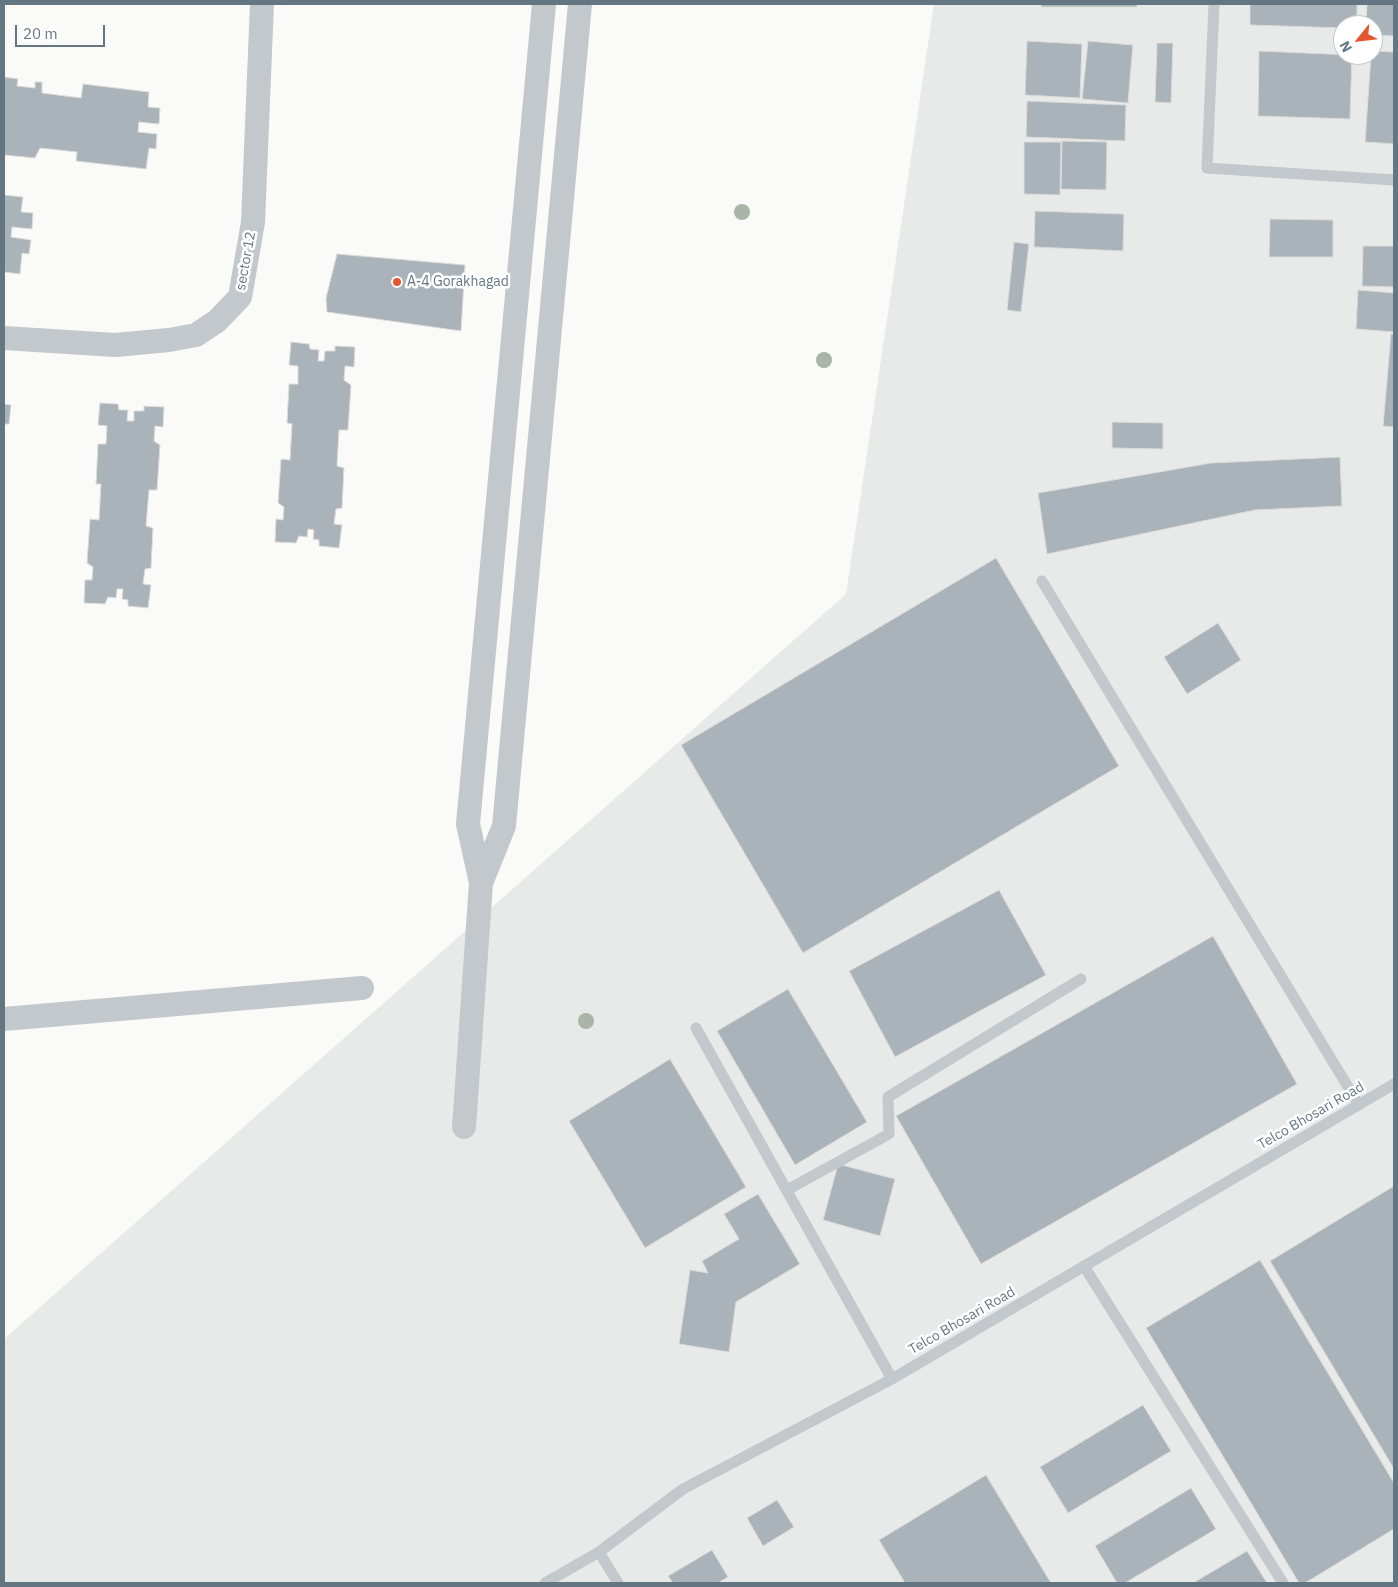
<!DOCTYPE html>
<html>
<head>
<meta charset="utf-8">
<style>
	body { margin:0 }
	#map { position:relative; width:1398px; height:1587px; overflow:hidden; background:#fafaf8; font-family:"IBM Plex Sans",sans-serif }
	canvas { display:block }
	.frame { position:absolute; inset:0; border:5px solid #657683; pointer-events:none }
	.north { position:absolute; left:1333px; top:15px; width:50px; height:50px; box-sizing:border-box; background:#fff; border:1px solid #c1c8cd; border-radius:50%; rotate:241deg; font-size:14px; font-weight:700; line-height:20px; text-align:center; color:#657683 }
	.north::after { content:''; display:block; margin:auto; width:18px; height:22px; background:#e4572e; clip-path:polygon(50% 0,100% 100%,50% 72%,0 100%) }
	.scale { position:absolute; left:15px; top:25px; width:90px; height:22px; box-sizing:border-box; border:2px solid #657683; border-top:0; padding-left:6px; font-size:15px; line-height:18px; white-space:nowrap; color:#657683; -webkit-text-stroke:4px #fff; paint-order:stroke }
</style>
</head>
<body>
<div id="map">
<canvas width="1398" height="1587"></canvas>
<div class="frame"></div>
<div class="north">N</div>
<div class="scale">20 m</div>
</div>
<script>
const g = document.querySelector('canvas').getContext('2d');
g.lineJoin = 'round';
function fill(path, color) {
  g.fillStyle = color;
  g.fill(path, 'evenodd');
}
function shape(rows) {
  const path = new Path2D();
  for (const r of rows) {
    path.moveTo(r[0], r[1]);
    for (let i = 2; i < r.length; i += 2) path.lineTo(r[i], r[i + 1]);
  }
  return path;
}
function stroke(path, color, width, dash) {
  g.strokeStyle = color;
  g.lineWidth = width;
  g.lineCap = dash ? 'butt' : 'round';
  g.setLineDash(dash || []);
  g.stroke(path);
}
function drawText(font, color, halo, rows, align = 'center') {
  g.font = font + ' "IBM Plex Sans",sans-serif';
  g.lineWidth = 5;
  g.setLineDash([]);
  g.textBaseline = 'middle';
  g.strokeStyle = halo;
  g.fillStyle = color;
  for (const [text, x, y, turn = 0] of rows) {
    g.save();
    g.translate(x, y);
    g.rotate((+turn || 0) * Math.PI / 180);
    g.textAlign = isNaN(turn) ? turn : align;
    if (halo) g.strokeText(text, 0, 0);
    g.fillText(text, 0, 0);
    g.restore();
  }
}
const built = shape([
	[934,4,1394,4,1394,1583,4,1583,4,1339,846,594],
	[1343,25,1373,25,1373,55,1343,55]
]);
const building = shape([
	[1041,4,1137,4,1137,7,1041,7,1041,4],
	[1250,4,1357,4,1357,25,1343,25,1343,28,1250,25,1250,4],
	[1367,4,1394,4,1394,36,1373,35,1373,25,1366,25,1367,4],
	[1027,41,1082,44,1080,98,1025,95,1027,41],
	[1088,41,1133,45,1128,103,1082,99,1088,41],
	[1157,43,1173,43,1171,103,1155,102,1157,43],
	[1259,51,1352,55,1350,119,1258,116,1259,51],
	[1373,51,1394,52,1394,144,1365,142,1371,55,1373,55,1373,51],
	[4,77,18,79,17,86,35,88,35,82,42,82,42,93,81,98,83,84,149,92,148,107,160,108,159,124,139,122,138,132,157,134,156,149,149,148,146,169,76,161,77,152,40,148,35,158,4,155,4,77],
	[1027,101,1126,105,1125,141,1026,137,1027,101],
	[1062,141,1107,142,1106,190,1061,189,1062,141],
	[1024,142,1061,142,1060,195,1024,194,1024,142],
	[4,195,23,197,21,212,33,213,32,229,12,227,11,237,31,240,29,254,22,253,20,274,4,272,4,195],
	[1035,211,1124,214,1123,251,1034,247,1035,211],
	[1270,219,1333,220,1333,257,1269,257,1270,219],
	[1014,242,1029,244,1021,312,1007,310,1014,242],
	[1363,246,1394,246,1394,287,1362,286,1363,246],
	[337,254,465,265,461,331,327,312,326,298,337,254],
	[1358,290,1394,293,1394,332,1356,329,1358,290],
	[1391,334,1394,334,1394,427,1383,426,1391,334],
	[291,342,309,344,310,349,319,350,318,361,324,361,325,351,335,351,335,346,355,347,354,367,345,366,344,380,351,385,348,430,339,430,337,466,344,468,342,508,336,509,334,524,342,525,339,548,319,546,319,540,313,539,314,530,308,529,307,537,299,536,296,543,275,542,276,519,283,520,284,507,278,503,281,459,290,460,292,424,287,423,289,384,298,384,298,366,289,365,291,342],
	[100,403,118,404,119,410,128,410,127,421,134,421,134,411,144,411,144,406,164,407,163,427,155,426,154,441,160,445,157,490,149,490,146,526,153,528,151,568,145,569,143,584,151,585,148,608,128,606,128,600,122,599,123,589,117,589,116,598,108,597,105,604,84,603,85,580,92,580,93,567,87,563,90,519,99,520,101,484,96,484,98,444,106,444,107,426,98,425,100,403],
	[4,404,11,405,9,424,4,424,4,404],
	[1112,422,1163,423,1163,449,1112,448,1112,422],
	[1340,457,1342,506,1255,510,1047,554,1038,493,1211,463,1340,457],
	[996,558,1119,766,803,953,681,745,996,558],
	[1218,623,1241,660,1187,694,1164,657,1218,623],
	[999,890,1046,975,895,1057,849,971,999,890],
	[1213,936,1297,1084,981,1264,896,1116,1213,936],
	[788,989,867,1122,795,1165,717,1031,788,989],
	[670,1059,746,1187,645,1248,569,1121,670,1059],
	[838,1164,895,1179,880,1236,823,1220,838,1164],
	[1394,1186,1394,1469,1270,1261,1394,1186],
	[758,1194,800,1264,736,1302,729,1352,679,1344,690,1270,708,1273,702,1261,739,1239,724,1214,758,1194],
	[1260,1260,1394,1483,1394,1529,1305,1583,1299,1583,1146,1328,1260,1260],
	[1143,1405,1171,1451,1068,1513,1040,1467,1143,1405],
	[986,1475,1051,1583,905,1583,879,1540,986,1475],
	[1191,1488,1216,1529,1125,1583,1117,1583,1095,1546,1191,1488],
	[777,1500,794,1527,763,1546,747,1518,777,1500],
	[712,1550,728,1577,718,1583,673,1583,668,1576,712,1550],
	[1247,1551,1267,1583,1193,1583,1247,1551]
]);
const service = shape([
	[1214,4,1207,168,1394,180],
	[1042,581,1359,1105],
	[696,1028,892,1379],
	[787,1190,889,1134,888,1097,1081,979],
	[1084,1266,1283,1583],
	[599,1552,618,1583],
	[545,1583,599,1552,683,1489,892,1379,1394,1084]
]);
const minor = shape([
	[4,338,115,345,169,340,196,335,217,321,240,297,253,222,262,4],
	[481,883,504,826,580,4],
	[4,1019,362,988],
	[464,1127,481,883,468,824,544,4]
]);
const trees = [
	[742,212],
	[824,360],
	[586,1021]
];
const markers = [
	[397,282,5,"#e4572e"]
];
const streetNames = [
	["sector 12",246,261,-80],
	["Telco Bhosari Road",1311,1116,-30],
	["Telco Bhosari Road",962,1321,-30]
];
const poiNames = [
	["A-4 Gorakhagad",407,282]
];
fill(built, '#e8e9e9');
fill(building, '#aab3b9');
stroke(building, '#dcdcda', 1);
stroke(service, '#c3c8cc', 11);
stroke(minor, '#c3c8cc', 24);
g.fillStyle = '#aab4a7';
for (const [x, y] of trees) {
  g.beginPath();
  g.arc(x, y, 8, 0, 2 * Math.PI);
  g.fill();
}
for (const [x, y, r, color] of markers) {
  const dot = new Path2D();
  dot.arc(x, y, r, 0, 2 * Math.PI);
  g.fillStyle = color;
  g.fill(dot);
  stroke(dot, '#fff', 2);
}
drawText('14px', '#657683', '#fff', streetNames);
drawText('14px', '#657683', '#fff', poiNames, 'left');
</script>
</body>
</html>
